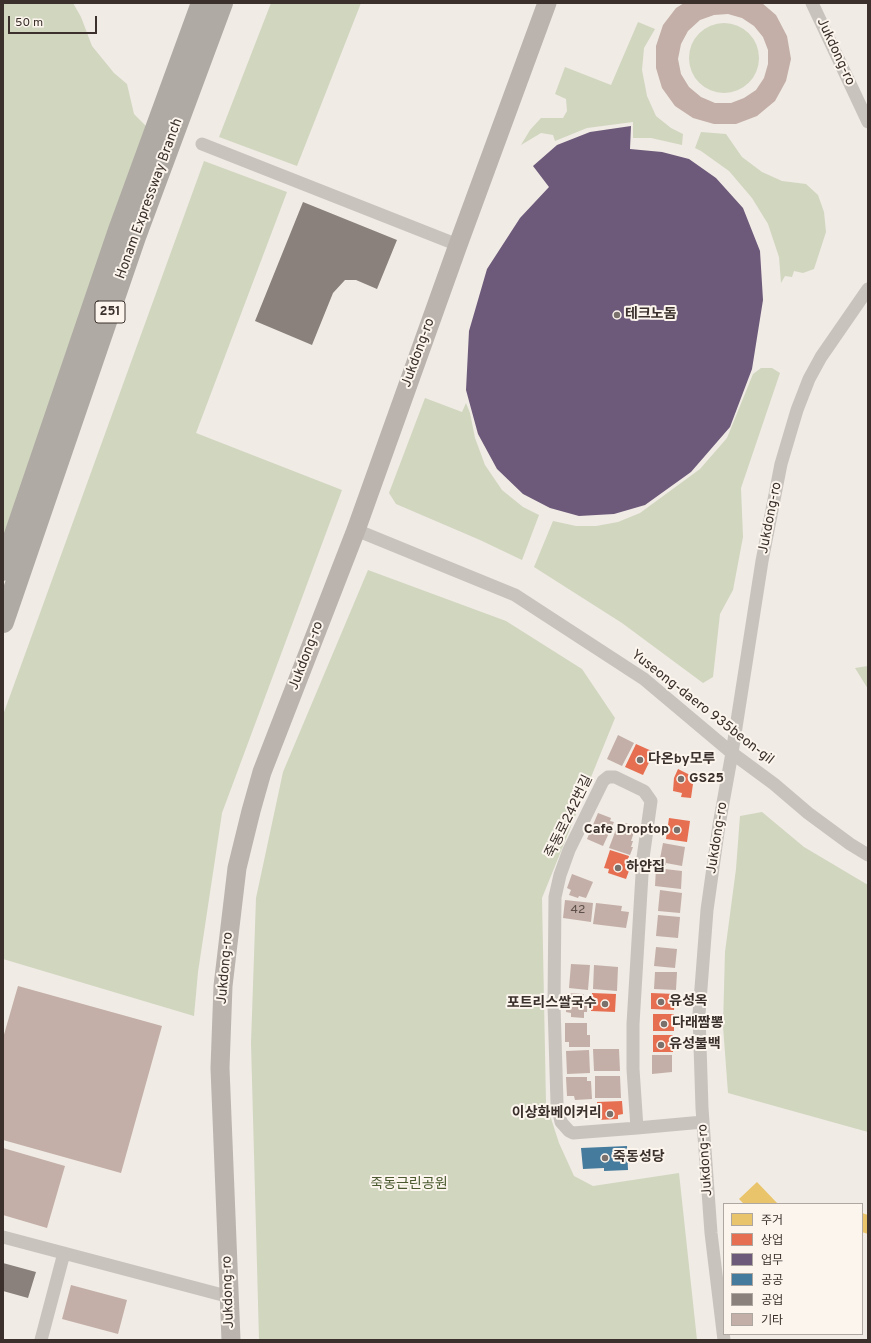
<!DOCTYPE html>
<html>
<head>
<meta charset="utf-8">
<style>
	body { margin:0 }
	#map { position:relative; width:871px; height:1343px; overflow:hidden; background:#f0ebe5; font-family:Overpass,"Noto Sans KR",sans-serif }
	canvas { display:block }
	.frame { position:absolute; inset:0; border:4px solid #3b302b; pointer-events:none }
	.legend { position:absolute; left:723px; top:1203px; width:140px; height:132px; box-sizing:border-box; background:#fbf5ee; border:1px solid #aea6a0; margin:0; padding:5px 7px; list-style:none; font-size:12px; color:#3b302b }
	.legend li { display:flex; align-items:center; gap:8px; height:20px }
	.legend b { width:20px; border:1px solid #aea6a0 }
	.scale { position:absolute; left:8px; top:16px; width:89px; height:18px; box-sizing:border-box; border:2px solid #3b302b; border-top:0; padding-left:5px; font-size:12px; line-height:14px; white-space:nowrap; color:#3b302b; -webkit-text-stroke:3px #fbf5ee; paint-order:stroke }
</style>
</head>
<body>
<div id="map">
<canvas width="871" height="1343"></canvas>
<div class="frame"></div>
<ul class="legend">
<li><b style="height:11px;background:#e9c46a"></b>주거</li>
<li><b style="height:11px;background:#e76f51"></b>상업</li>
<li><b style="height:11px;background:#6d597a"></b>업무</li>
<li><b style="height:11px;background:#457b9d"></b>공공</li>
<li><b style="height:11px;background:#8a817c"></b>공업</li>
<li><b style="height:11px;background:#c3afa7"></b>기타</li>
</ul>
<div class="scale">50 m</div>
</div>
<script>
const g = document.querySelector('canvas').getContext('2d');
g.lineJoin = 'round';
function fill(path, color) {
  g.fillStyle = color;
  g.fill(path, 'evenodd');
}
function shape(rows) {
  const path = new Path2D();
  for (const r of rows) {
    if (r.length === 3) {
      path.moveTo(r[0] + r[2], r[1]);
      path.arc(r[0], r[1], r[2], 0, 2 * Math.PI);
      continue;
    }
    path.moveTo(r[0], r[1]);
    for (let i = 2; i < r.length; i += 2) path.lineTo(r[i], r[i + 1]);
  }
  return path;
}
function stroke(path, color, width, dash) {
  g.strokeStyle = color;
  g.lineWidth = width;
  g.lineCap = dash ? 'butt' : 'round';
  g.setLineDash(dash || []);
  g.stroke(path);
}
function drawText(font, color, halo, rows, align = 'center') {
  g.font = font + ' Overpass,"Noto Sans KR",sans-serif';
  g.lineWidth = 4;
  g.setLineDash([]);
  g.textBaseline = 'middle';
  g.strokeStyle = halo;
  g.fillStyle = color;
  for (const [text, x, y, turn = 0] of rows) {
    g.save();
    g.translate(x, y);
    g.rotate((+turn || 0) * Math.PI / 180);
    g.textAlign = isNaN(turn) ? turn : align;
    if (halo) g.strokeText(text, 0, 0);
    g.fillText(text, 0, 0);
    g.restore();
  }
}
const green = shape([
	[3,3,73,3,81,17,92,46,114,73,127,84,134,114,148,128,3,538],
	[271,3,361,3,297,166,219,137],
	[638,22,655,29,644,48,642,70,647,96,656,116,671,128,683,134,682,145,651,138,633,138,633,122,587,128,555,141,553,135,541,133,521,145,530,130,541,118,563,118,567,111,566,99,555,94,565,67,611,85],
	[724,58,35],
	[701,132,726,134,742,157,762,172,782,181,806,184,818,195,824,212,826,232,814,269,803,273,794,271,792,277,785,276,781,283,779,257,768,224,752,198,729,171,701,151,695,148],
	[204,161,287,192,196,433,342,490,222,813,198,972,194,1016,3,959,3,715],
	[761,368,772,368,780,373,741,488,743,537,733,590,720,614,713,677,703,683,622,623,534,567,553,521,576,526,596,526,618,522,640,513,700,469,727,438,753,374],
	[425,398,462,412,466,403,470,413,475,438,485,465,502,490,523,507,539,515,522,560,480,540,396,504,389,493],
	[368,570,506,621,582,669,615,718,542,898,546,1103,559,1143,574,1176,593,1186,679,1173,697,1340,259,1340,251,1043,256,898,283,772],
	[868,666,868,689,855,668],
	[762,812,804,847,868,885,868,1132,728,1093,723,1026,725,952,736,869,740,816]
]);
const homes = shape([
	[757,1182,777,1203,776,1204,744,1204,739,1199],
	[862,1213,868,1215,868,1234,862,1232]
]);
const shops = shape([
	[636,744,654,752,643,775,625,767],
	[678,769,694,777,691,798,681,797,682,793,673,791,674,778],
	[669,818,690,821,687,842,666,839],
	[610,850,629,856,626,867,630,868,626,879,608,873,609,869,604,868],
	[592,993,616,994,615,1012,591,1011],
	[651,993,675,994,674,1010,651,1009],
	[653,1014,674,1014,674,1031,653,1031],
	[653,1035,673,1035,673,1052,653,1052],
	[622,1101,623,1114,618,1115,618,1119,598,1120,597,1102]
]);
const offices = shape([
	[631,126,630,149,662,152,689,159,716,178,743,208,760,251,763,300,752,369,730,427,691,472,645,505,614,514,579,516,550,508,523,494,497,469,478,434,466,390,469,331,487,269,520,218,549,187,533,166,557,145,590,132]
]);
const public = shape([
	[627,1146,628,1170,604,1171,604,1168,583,1169,581,1148]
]);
const industry = shape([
	[303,202,397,240,377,289,356,280,345,280,333,293,312,345,255,321],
	[3,1263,36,1272,28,1298,3,1291]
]);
const building = shape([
	[684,3,762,3,776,15,787,36,791,59,786,81,775,101,757,116,736,124,714,124,693,118,675,106,662,88,656,68,656,46,663,25,676,8],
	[728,14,742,18,754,26,763,37,768,50,768,64,764,78,756,90,744,98,731,103,715,103,701,97,689,87,681,74,678,59,681,44,688,31,700,20,714,15],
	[618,735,634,743,622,766,607,759],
	[598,813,611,818,610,821,614,822,603,846,587,839],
	[625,823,636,826,631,841,633,841,631,847,633,847,630,855,609,848,617,827,623,829],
	[663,843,685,847,682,866,666,863,666,865,659,864],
	[656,868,682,871,681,889,655,886],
	[572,874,593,882,586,898,579,896,578,898,569,895,571,890,567,888],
	[660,890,682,893,680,913,658,911],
	[565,900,593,903,591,922,563,918],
	[596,903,622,906,621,911,629,912,626,928,593,924],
	[658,915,680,917,678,938,656,936],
	[656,947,677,949,675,968,654,966],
	[571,964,590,965,588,990,569,988],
	[594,965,618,967,617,991,593,989],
	[655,972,677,972,676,990,654,989],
	[18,986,162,1026,121,1173,3,1140,3,1038],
	[566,993,584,994,583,999,588,999,587,1012,584,1012,584,1018,571,1017,571,1013,566,1012],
	[565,1023,587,1023,587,1035,590,1035,590,1047,569,1047,569,1042,565,1042],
	[593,1049,619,1049,620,1071,594,1071],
	[589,1050,590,1073,567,1074,566,1051],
	[652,1055,672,1055,672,1072,652,1074],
	[595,1076,620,1076,621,1098,595,1098],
	[566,1077,587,1077,587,1081,591,1081,592,1099,575,1100,574,1096,567,1096],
	[3,1148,65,1166,47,1228,3,1215],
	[71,1285,127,1300,118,1334,62,1319]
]);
const street = shape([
	[812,3,868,122],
	[202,144,458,245],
	[356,530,515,595,644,679,732,753,774,784,808,813,850,844,868,855],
	[637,1128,573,1133,569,1131,561,1122,557,1103,554,1005,555,897,560,875,569,850,603,781,608,777,615,777,644,791,651,801,643,858,633,1024,633,1069,637,1128,703,1122],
	[3,1237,230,1297],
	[41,1340,64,1253],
	[724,1340,711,1233,702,1108,699,1014,707,910,719,825,732,753,762,561,781,464,797,410,809,379,821,357,868,289]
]);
const secondary = shape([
	[231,1340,220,1068,223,986,237,868,251,811,262,772,356,530,458,245,547,3]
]);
const highway = shape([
	[3,570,119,230,202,3],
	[3,622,135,237,222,3]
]);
const markers = [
	[617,315,4,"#7a716c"],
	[640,760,4,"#7a716c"],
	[681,779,4,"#7a716c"],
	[677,830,4,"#7a716c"],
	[618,868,4,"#7a716c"],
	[661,1002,4,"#7a716c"],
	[605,1004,4,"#7a716c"],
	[664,1024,4,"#7a716c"],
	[661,1045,4,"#7a716c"],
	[610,1114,4,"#7a716c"],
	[605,1158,4,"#7a716c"]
];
const numberNames = [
	["42",578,911]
];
const shields = [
	[110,312,30]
];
const shieldNames = [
	["251",110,312]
];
const streetNames = [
	["Jukdong-ro",835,52,65],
	["Honam Expressway Branch",150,199,-70],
	["Jukdong-ro",419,353,-70],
	["Jukdong-ro",771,518,-79],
	["Jukdong-ro",307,656,-69],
	["Yuseong-daero 935beon-gil",702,708,38],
	["죽동로242번길",570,817,-64],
	["Jukdong-ro",718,838,-81],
	["Jukdong-ro",226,968,-85],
	["Jukdong-ro",706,1160,-94],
	["Jukdong-ro",229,1292,-92]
];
const poiNames = [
	["테크노돔",625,315],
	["다온by모루",648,760],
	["GS25",689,779],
	["Cafe Droptop",669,830,"right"],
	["하얀집",626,868],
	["유성옥",669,1002],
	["포트리스쌀국수",597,1004,"right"],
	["다래짬뽕",672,1024],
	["유성불백",669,1045],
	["이상화베이커리",602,1114,"right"],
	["죽동성당",613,1158]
];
const parkNames = [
	["죽동근린공원",409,1185]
];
fill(green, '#d1d6bf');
fill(homes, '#e9c46a');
fill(shops, '#e76f51');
fill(offices, '#6d597a');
fill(public, '#457b9d');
fill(industry, '#8a817c');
fill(building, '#c3afa7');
stroke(street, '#c9c3be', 13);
stroke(secondary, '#bab3ae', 19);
stroke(highway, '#afaaa4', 22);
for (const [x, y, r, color] of markers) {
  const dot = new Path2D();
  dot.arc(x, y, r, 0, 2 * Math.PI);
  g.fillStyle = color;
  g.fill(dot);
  stroke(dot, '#fbf5ee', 1.5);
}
drawText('12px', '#5d504a', null, numberNames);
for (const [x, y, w] of shields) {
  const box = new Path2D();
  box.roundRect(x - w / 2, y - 11, w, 22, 3);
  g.fillStyle = '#fbf5ee';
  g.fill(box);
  stroke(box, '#3b302b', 1);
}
drawText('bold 13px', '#3b302b', null, shieldNames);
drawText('14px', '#3b302b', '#fbf5ee', streetNames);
drawText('bold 14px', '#3b302b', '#fbf5ee', poiNames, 'left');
drawText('14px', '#4a5a2e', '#fbf5ee', parkNames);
</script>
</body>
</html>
